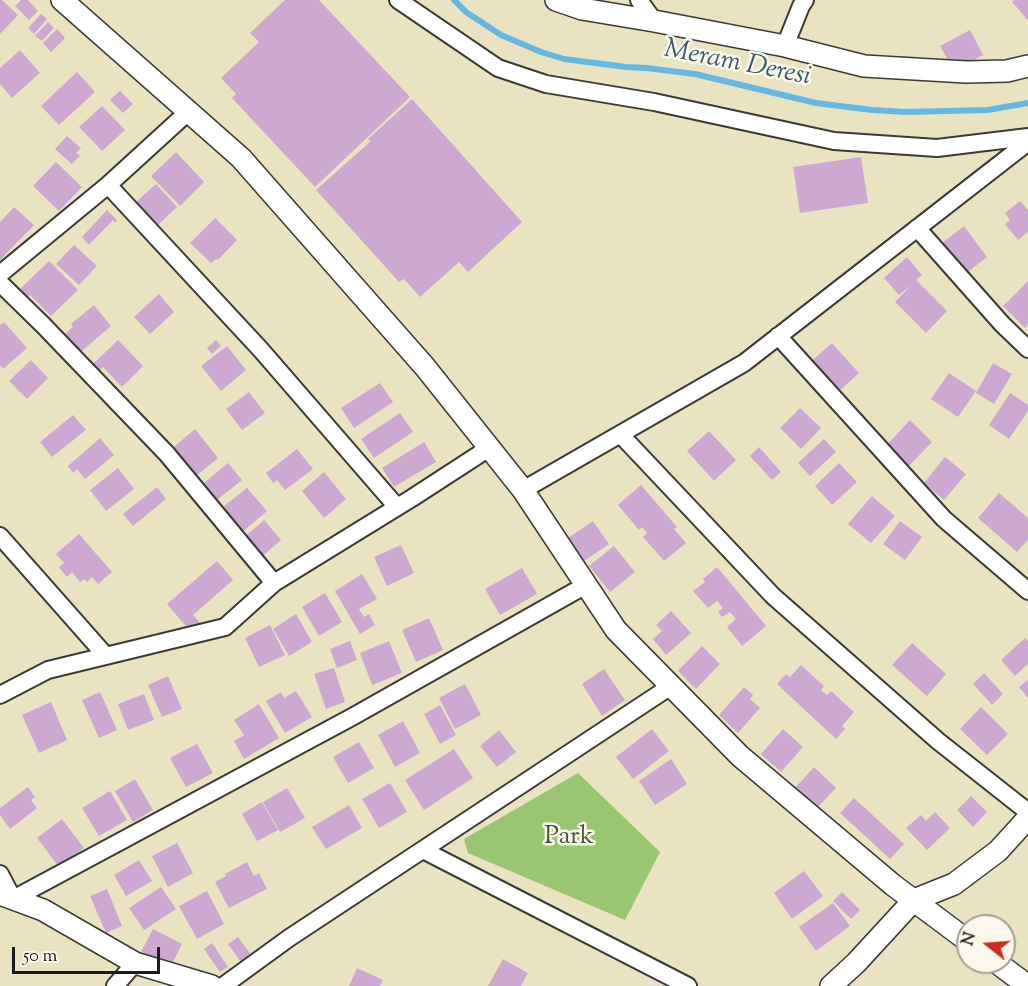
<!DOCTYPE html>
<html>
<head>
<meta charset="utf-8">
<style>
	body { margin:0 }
	#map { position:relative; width:1028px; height:986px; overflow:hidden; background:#e9e3c2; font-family:"Sorts Mill Goudy",serif }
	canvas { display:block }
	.north { position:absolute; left:956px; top:914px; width:60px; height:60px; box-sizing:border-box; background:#fbf7ec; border:2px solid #a29f99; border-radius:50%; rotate:287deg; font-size:16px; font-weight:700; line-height:24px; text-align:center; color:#1c1c1c }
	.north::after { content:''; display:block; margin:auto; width:21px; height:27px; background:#c8321e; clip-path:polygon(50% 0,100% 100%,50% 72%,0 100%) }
	.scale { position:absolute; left:12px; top:947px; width:148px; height:27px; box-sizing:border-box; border:3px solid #1c1c1c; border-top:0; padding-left:8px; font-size:18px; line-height:21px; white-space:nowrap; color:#1c1c1c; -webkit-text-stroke:4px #fbf7ec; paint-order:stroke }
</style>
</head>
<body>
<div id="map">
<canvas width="1028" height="986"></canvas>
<div class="north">N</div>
<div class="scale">50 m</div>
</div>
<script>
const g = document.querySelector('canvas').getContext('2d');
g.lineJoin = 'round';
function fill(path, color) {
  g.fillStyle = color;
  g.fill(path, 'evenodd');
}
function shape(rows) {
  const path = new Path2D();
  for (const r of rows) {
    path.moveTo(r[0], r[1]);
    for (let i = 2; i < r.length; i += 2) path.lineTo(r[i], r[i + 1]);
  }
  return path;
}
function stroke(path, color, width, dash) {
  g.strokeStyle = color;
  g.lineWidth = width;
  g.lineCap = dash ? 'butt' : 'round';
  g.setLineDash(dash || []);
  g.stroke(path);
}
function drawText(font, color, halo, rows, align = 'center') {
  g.font = font + ' "Sorts Mill Goudy",serif';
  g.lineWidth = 5;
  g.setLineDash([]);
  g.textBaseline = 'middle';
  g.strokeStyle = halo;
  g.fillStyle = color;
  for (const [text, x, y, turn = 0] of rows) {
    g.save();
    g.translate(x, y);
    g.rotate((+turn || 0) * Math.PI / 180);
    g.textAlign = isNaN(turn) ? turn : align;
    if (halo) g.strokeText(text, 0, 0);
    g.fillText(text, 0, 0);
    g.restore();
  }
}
const green = shape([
	[578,773,660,852,625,920,468,853,464,839]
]);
const stream = shape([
	[454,0,466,12,501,35,541,52,564,59,626,67,646,68,695,74,816,103,872,110,906,112,988,110,1028,103]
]);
const building = shape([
	[0,0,2,0,18,15,0,34],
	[21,0,28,0,38,11,29,20,15,6],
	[285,0,319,0,410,97,315,187,232,98,236,94,221,78,259,42,250,33],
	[1014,0,1028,0,1028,20,1012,2],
	[41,14,47,19,34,34,28,28],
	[48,22,54,28,42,41,35,36],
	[57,29,65,38,51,52,43,43],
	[970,30,983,55,954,71,940,46],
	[20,50,40,73,12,98,0,84,0,68],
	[77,72,95,92,59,125,41,106],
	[120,91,133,104,123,113,110,100],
	[412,99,522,222,468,272,459,262,420,297,404,279,399,282,316,190,371,141,368,139],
	[102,106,125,130,102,151,79,127],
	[67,136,81,148,76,153,80,156,72,164,55,149],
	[176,152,204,182,180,206,151,176],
	[861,157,868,203,800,213,793,167],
	[56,162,82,187,59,211,33,186],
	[156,184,177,207,157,226,135,203],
	[1020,201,1028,210,1028,232,1018,240,1005,224,1010,220,1005,213],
	[14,207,34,225,0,260,0,222],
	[107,210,117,220,115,223,113,220,89,245,82,237],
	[215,218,237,240,218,260,216,259,211,263,190,243],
	[964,226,987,257,965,274,942,243],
	[74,245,97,266,79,285,56,264],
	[907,257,922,275,916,280,947,311,926,333,895,302,911,285,899,295,884,278],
	[49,261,78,290,51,316,30,295,25,300,17,292],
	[1028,281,1028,324,1025,328,1003,306],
	[159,294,174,312,150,334,134,317],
	[94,305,111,326,77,355,62,336,73,327,71,324],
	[4,322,27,348,3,369,0,365,0,325],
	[118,340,143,366,122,387,103,367,98,372,92,365],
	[216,340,221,346,212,354,207,348],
	[832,343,859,373,835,395,807,365],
	[227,346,246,370,221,391,201,366],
	[31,360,48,378,27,399,9,381],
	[993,363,1012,374,994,404,976,393],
	[949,373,976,391,958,417,931,399],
	[380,383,393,402,354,428,341,408],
	[249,392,265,413,242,430,226,409],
	[1010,393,1028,405,1028,411,1009,439,989,425],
	[800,408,821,428,801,449,780,428],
	[400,413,413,432,374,458,361,439],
	[73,415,86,430,52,457,40,442],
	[910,420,932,442,908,467,886,446],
	[195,429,218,458,190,481,167,453],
	[709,431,736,460,714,481,687,451],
	[100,438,114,455,85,479,77,469,73,473,68,466],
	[824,439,836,452,810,476,798,463],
	[424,442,436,462,394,487,382,468],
	[759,447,781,472,772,480,750,456],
	[297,449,313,469,285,490,277,480,273,483,266,473],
	[945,457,966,474,944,500,924,483],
	[228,463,242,480,212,504,199,487],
	[839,463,857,482,832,505,815,486],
	[118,468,134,489,106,511,90,490],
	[324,472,346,499,324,518,302,491],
	[641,485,677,527,674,529,686,543,664,561,643,537,647,533,642,527,639,530,618,505],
	[157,487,166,499,133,526,123,514],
	[247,488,267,511,239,535,219,515,226,509,224,506],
	[999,493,1028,518,1028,540,1017,552,978,518],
	[872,496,895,516,871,543,848,524],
	[264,520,281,540,258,560,241,540],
	[593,521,609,544,584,561,568,538],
	[900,521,922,537,905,560,883,544],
	[79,534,112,572,98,584,92,577,87,582,84,579,80,582,72,572,67,577,59,567,64,563,56,554],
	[401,545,414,573,387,586,374,557],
	[614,546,635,572,610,592,589,566],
	[217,561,233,580,193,615,200,623,190,631,167,604],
	[717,567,766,626,742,646,727,627,736,619,730,612,722,617,718,612,723,608,717,601,708,608,693,591,705,582,703,579],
	[522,568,537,594,500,615,485,589],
	[362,574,377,599,359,609,364,617,369,614,375,625,360,634,335,591],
	[325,593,342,622,319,636,302,607],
	[671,611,691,633,666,655,653,639,662,631,656,625],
	[296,614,312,642,289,656,273,629],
	[429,618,443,650,416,662,402,630],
	[270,625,285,655,259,667,245,638],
	[1025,638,1028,641,1028,664,1015,676,1001,660],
	[350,641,357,660,337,668,330,649],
	[389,641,402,673,372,685,360,653],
	[912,643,946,674,927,696,892,665],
	[702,646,720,664,696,689,678,671],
	[801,665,824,686,821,690,827,695,831,691,854,712,842,726,845,729,836,739,777,684,786,674,790,677],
	[334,668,345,702,326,709,314,674],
	[604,669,625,700,602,716,582,684],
	[984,673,1003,694,992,705,973,684],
	[168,676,182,709,162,717,148,685],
	[1028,680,1028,698,1019,687],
	[465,684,481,715,455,729,439,698],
	[744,687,753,695,750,699,760,708,738,733,719,715],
	[296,691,312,717,285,733,266,701,281,692,284,698],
	[100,692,117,730,99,738,82,700],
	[144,694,154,720,128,730,118,704],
	[51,702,67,740,39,753,22,715],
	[259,704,279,738,244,759,234,741,244,735,234,720],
	[440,705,456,735,440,744,424,714],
	[981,707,1008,734,987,755,960,729],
	[403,721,420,753,395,767,378,735],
	[652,729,669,751,633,779,616,757],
	[783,729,803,747,781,772,761,754],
	[499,730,516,752,497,767,480,746],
	[359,742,374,768,348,783,333,757],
	[197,744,213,773,186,787,170,758],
	[454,749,473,778,424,810,405,780],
	[671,759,687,784,655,805,639,781],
	[814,767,836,788,817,808,795,788],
	[135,779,153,810,133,822,115,791],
	[390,783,407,812,379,828,362,799],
	[28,787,35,797,31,800,37,808,10,829,0,815,0,808],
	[287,788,305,818,280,832,263,802],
	[110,791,127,820,99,836,82,808],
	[971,796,987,812,973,827,957,810],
	[854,798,904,844,890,859,840,813],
	[262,802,278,830,257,841,242,814],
	[349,805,362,828,326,849,312,827],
	[935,812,950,828,927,850,906,828,921,815,926,821],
	[62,819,84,848,59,867,37,838],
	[177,843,193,873,168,887,152,856],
	[139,860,152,881,126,896,114,875],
	[247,862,254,876,259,873,267,889,229,908,215,882,226,876,225,874],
	[804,871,823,896,792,919,774,893],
	[161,887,176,909,144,930,129,908],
	[107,889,122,926,106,933,90,896],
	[207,891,224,924,197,939,179,906],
	[842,892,860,910,851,919,833,901],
	[833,903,850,926,816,951,799,927],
	[153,929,182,944,170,968,141,952],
	[238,937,251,955,241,962,228,944],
	[212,943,228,967,220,972,204,949],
	[503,959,528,973,521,986,488,986],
	[357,968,383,980,380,986,349,986]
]);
const minor = shape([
	[398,0,498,68,546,84,654,102,834,141,937,148,1028,137],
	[639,0,654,21],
	[785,46,801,6,805,0],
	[108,185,188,112],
	[917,228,1002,324,1028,349],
	[0,274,108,185,261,350,397,507],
	[0,283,43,325,167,454,274,583],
	[778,336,944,519,1028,591],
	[620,434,773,596,938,741,1028,812],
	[523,490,744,363,1028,142],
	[0,536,106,656],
	[0,695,48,670,225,627,274,583,412,498,489,448],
	[423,850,688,986],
	[0,874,13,899,352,717,586,585],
	[115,986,135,963],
	[223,986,289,938,671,686]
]);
const tertiary = shape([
	[62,0,241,158,425,367,523,490,616,630,740,756,893,885,968,941],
	[556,0,582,9,654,21,785,46,864,66,966,72,1007,71,1028,66],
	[0,894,43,910,135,963,212,986],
	[996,962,1028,986],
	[831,986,856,963,914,900,954,884,998,851,1028,818]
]);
const parkNames = [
	["Park",569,839]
];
const waterNames = [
	["Meram Deresi",737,65,11]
];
fill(green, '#9ac571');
stroke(stream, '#65b8e1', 6);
fill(building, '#cda9d1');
stroke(minor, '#3b3a35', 20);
stroke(tertiary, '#3b3a35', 24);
stroke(minor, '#fff', 16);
stroke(tertiary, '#fff', 21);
drawText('26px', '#48573a', '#fbf7ec', parkNames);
drawText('italic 27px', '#395a6b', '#fbf7ec', waterNames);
</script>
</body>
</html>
